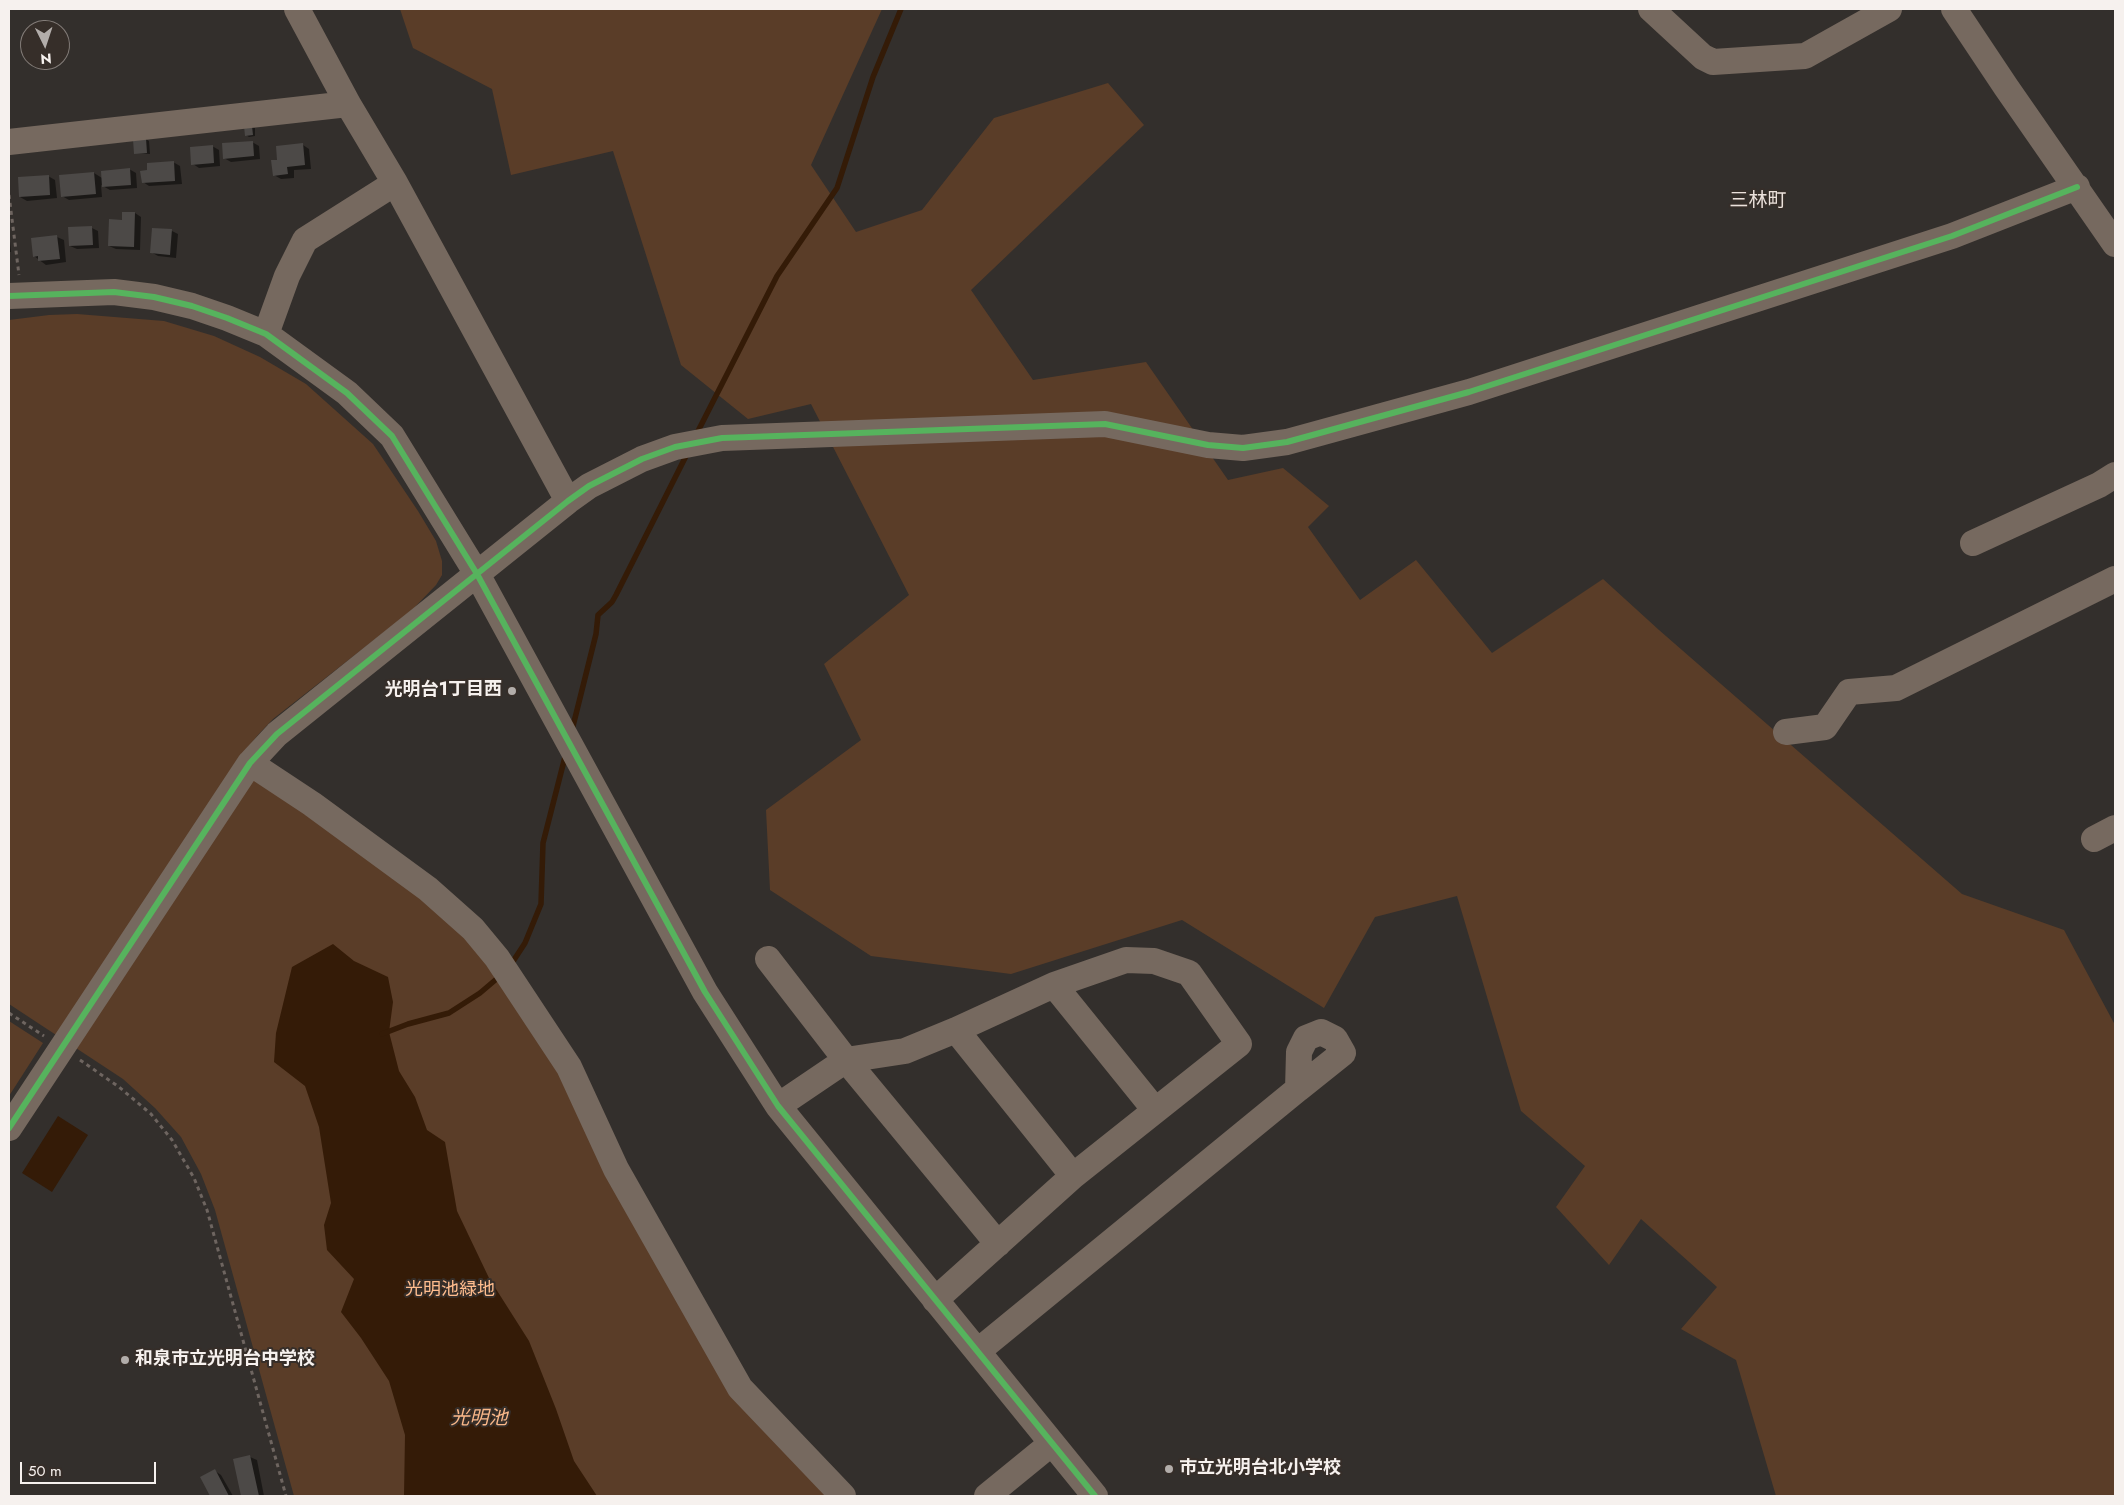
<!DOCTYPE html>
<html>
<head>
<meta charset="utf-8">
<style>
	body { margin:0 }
	#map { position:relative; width:2124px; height:1505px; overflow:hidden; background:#332f2c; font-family:Jost,sans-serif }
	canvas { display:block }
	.frame { position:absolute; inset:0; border:10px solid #f6f1ee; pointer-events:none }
	.north { position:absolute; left:20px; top:20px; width:50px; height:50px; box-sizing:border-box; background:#362e29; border:1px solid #837c78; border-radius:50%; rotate:176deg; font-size:14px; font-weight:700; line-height:20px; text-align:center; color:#f6f1ee }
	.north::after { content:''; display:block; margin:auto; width:18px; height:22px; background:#b2adaa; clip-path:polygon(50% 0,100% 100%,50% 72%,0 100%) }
	.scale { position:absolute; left:20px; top:1462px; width:136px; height:22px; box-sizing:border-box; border:2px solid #f6f1ee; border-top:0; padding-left:6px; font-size:15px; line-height:18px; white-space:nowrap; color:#f6f1ee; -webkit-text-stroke:4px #362e29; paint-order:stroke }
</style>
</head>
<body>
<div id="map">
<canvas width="2124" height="1505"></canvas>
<div class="frame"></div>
<div class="north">N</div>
<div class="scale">50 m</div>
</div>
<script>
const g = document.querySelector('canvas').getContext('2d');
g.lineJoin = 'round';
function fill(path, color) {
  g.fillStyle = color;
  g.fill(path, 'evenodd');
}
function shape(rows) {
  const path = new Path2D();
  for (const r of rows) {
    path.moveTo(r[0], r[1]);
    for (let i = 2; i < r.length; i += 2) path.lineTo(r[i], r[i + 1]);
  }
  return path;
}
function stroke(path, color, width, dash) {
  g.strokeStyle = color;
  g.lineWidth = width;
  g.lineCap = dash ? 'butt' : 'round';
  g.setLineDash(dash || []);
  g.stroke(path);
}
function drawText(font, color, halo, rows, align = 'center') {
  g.font = font + ' Jost,"Noto Sans JP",sans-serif';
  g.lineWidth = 4;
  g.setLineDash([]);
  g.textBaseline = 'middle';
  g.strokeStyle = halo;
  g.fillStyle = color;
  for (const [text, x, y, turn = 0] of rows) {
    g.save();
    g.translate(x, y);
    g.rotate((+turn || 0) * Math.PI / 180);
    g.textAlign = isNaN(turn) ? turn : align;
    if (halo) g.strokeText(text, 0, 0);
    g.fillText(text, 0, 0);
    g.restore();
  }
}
const green = shape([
	[400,9,882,9,811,165,856,232,922,210,994,118,1108,83,1144,125,971,290,1033,380,1146,362,1228,480,1283,468,1329,506,1308,527,1360,600,1416,560,1492,653,1603,579,1659,630,1962,894,2064,930,2115,1025,2115,1496,1776,1496,1736,1360,1681,1329,1717,1287,1641,1219,1609,1265,1556,1207,1585,1166,1521,1111,1457,896,1375,917,1324,1008,1182,920,1011,974,871,956,770,890,766,810,861,740,824,664,909,595,811,404,748,419,681,365,613,151,511,175,492,89,413,48],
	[77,314,164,321,214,336,260,357,306,384,373,444,418,511,436,541,442,561,442,575,436,585,414,608,397,622,273,719,257,736,240,758,497,958,740,1388,843,1496,294,1496,215,1210,201,1174,181,1137,155,1108,123,1079,9,1004,9,320,49,315],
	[9,1021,43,1043,9,1096]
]);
const water = shape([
	[333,944,354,961,388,977,393,1002,389,1032,399,1071,415,1097,427,1130,445,1142,457,1211,489,1278,529,1341,556,1409,574,1461,597,1496,404,1496,405,1435,389,1381,361,1338,341,1312,354,1279,327,1250,324,1225,331,1203,319,1127,305,1086,274,1062,276,1033,292,967],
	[58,1116,88,1135,52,1192,22,1173]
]);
const shadow = shape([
	[252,127,255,128,255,136,249,137,246,135],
	[146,139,149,141,150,154,136,153],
	[252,142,259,146,260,159,231,162,224,158],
	[303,145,309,149,311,169,294,170,294,178,281,179,274,175,279,161],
	[212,146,219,150,220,166,199,168,193,164],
	[173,162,180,166,182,184,149,186,143,182],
	[129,169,136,173,137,188,110,190,101,185,102,197,69,200,62,196,94,173,102,178],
	[48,176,55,180,57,198,27,201,20,197],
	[135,213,141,217,140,250,116,249,109,246],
	[92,228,98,231,99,248,77,249,70,246],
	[9,231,11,252,9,252],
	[172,231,178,234,176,258,158,256,151,252],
	[57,237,64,240,66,262,46,265,34,256],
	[250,1457,257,1460,264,1496,242,1496,235,1460],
	[215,1471,221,1475,233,1496,212,1496,202,1478]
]);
const stream = shape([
	[696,435,777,276,837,188,873,77,901,9],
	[572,730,596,634,598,615,612,602,616,595,688,452],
	[510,966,525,943,541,904,543,843,566,753],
	[382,1034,408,1024,449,1013,480,993,500,976]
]);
const building = shape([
	[244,126,252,126,253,135,245,136],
	[146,138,147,153,134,154,133,139],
	[253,141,254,156,223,159,222,143],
	[303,143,305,165,287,167,288,174,273,176,271,160,277,160,276,146],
	[213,145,214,163,191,165,190,147],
	[174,161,175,181,142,183,140,171,147,170,147,163],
	[130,168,131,185,102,187,101,171],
	[94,172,96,194,61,197,59,175],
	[49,175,50,195,19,197,18,177],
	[122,212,135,212,134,247,108,246,109,219,122,220],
	[92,226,93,245,69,246,68,227],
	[152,228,172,229,170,255,150,253],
	[57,235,60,259,38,261,38,256,33,257,31,238],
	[250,1455,259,1496,241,1496,233,1459],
	[215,1469,229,1496,210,1496,200,1477]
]);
const path = shape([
	[9,195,19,275],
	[9,1013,44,1036],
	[80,1060,119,1087,151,1114,172,1140,194,1178,207,1210,286,1496]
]);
const minor = shape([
	[297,9,348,104,395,183,568,501],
	[1651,9,1703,57,1713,62,1805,56,1889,9],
	[1954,9,2006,87,2115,244],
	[9,142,348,104],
	[9,296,114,292,154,297,192,306,227,318,266,334,347,393,392,436,477,574,705,992,778,1106,1095,1496],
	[266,334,287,276,305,240,395,183],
	[1973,543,2099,485,2115,475],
	[1786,732,1825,727,1849,692,1896,688,2115,579],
	[250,763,312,804,428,889,473,929,497,958,569,1067,616,1169,740,1388,843,1496],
	[2094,839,2115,828],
	[768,959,846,1060,998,1244],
	[1054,985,1155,1110],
	[956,1030,1073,1176],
	[778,1106,846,1060,905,1051,956,1030,1054,985,1126,960,1154,961,1189,973,1239,1044,1073,1176,935,1300],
	[9,1128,250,763,277,734,568,501,589,486,642,459,675,447,722,438,1105,424,1208,445,1243,448,1287,442,1469,392,1952,236,2077,187],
	[978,1351,1298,1089,1299,1052,1306,1038,1321,1032,1335,1039,1343,1053,1298,1089],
	[987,1496,1052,1443]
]);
const cycleway = shape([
	[9,296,114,292,154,297,192,306,227,318,266,334,347,393,392,436,477,574,705,992,778,1106,1095,1496],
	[9,1128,250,763,277,734,568,501,589,486,642,459,675,447,722,438,1105,424,1208,445,1243,448,1287,442,1469,392,1952,236,2077,187]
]);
const markers = [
	[512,691,5,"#b2adaa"],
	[125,1360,5,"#b2adaa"],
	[1169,1469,5,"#b2adaa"]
];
const poiNames = [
	["光明台1丁目西",502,691,"right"],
	["和泉市立光明台中学校",135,1360],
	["市立光明台北小学校",1179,1469]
];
const parkNames = [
	["光明池緑地",450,1291]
];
const neighbourhoodNames = [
	["三林町",1758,201]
];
const waterNames = [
	["光明池",479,1419]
];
fill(green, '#5a3d28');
fill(water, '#341b07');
fill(shadow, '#0007');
stroke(stream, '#341b07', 5.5);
fill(building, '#4c4947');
stroke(path, '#6e6560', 3, [4, 4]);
stroke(minor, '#76695f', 26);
stroke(cycleway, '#56b35d', 6);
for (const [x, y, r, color] of markers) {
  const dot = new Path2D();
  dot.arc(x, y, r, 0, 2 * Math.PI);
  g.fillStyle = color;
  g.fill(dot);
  stroke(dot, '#362e29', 2);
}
drawText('bold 18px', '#f6f1ee', '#362e29', poiNames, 'left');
drawText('18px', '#ffbd8e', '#362e29', parkNames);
drawText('19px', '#ebe1db', '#362e29', neighbourhoodNames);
drawText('italic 19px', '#fab889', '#362e29', waterNames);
</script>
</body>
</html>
